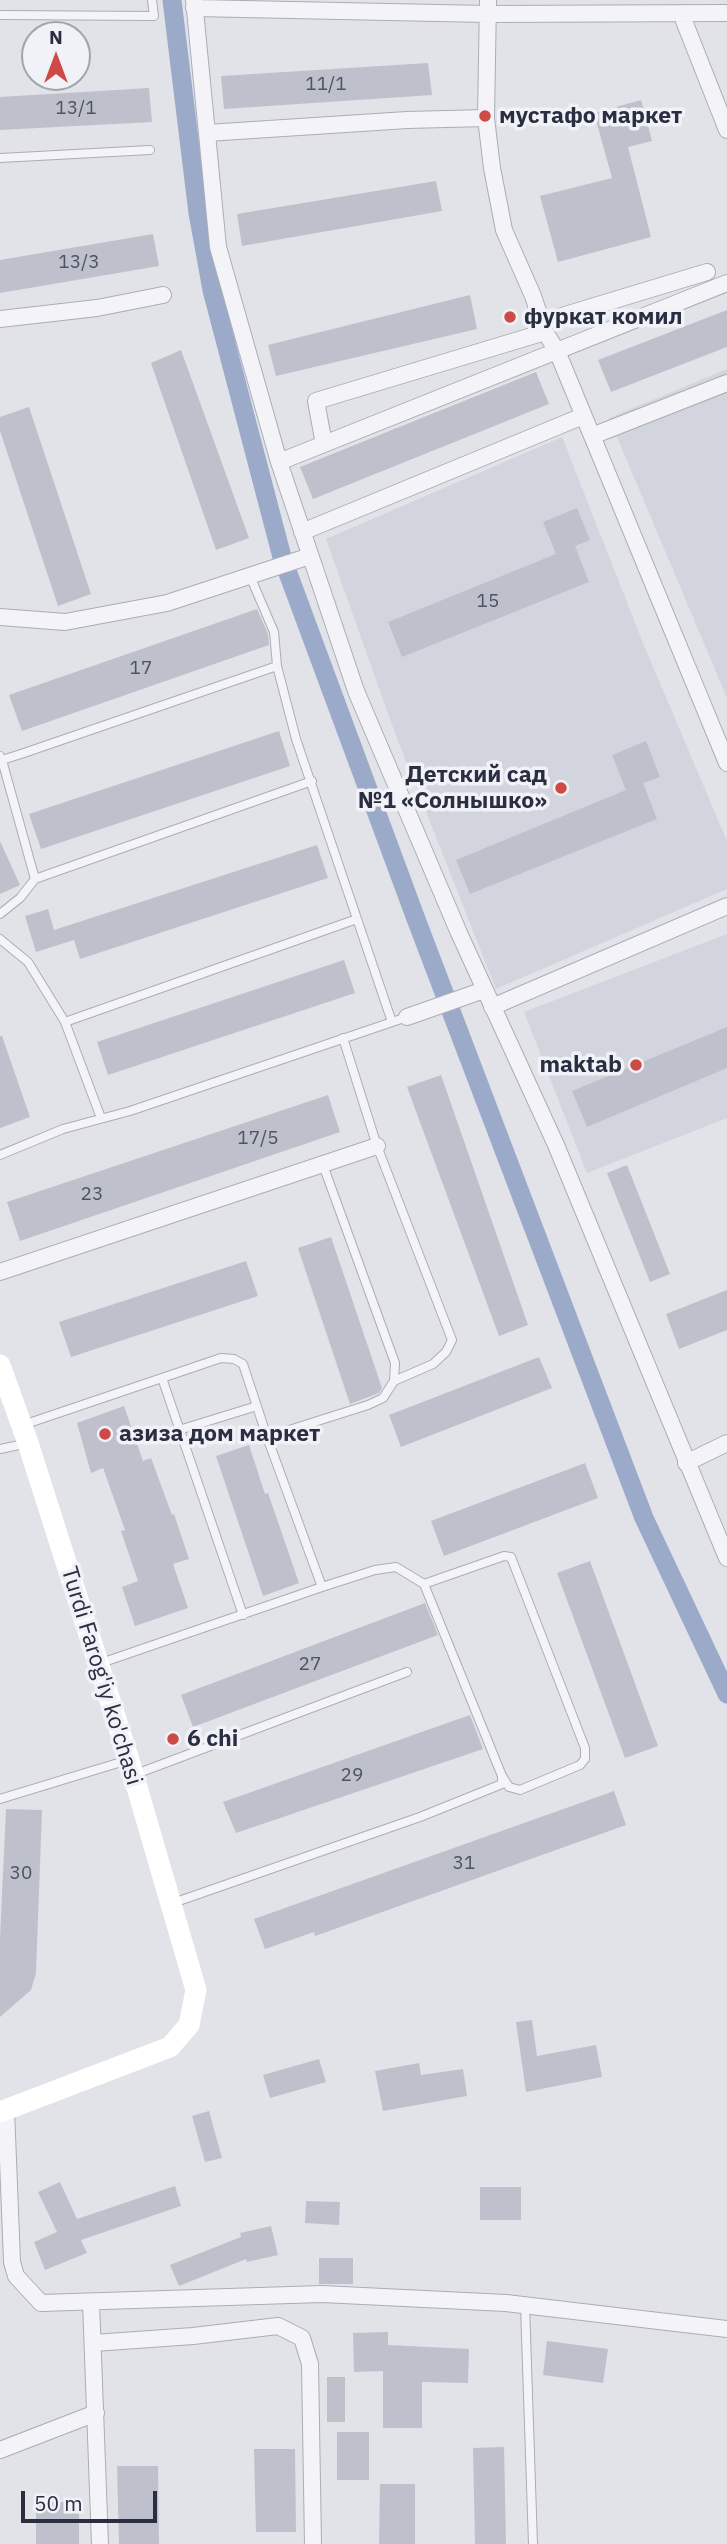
<!DOCTYPE html>
<html>
<head>
<meta charset="utf-8">
<style>
	body { margin:0 }
	#map { position:relative; width:727px; height:2544px; overflow:hidden; background:#e1e3e9; font-family:"IBM Plex Sans",sans-serif }
	canvas { display:block }
	.north { position:absolute; left:21px; top:21px; width:70px; height:70px; box-sizing:border-box; background:#f0f2f7; border:2px solid #a0a4ae; border-radius:50%; rotate:0deg; font-size:19px; font-weight:700; line-height:28px; text-align:center; color:#292e41 }
	.north::after { content:''; display:block; margin:auto; width:24px; height:32px; background:#cd4a47; clip-path:polygon(50% 0,100% 100%,50% 72%,0 100%) }
	.scale { position:absolute; left:21px; top:2491px; width:136px; height:32px; box-sizing:border-box; border:4px solid #292e41; border-top:0; padding-left:9px; font-size:21px; line-height:24px; white-space:nowrap; color:#292e41; -webkit-text-stroke:5px #f0f2f7; paint-order:stroke }
</style>
</head>
<body>
<div id="map">
<canvas width="727" height="2544"></canvas>
<div class="north">N</div>
<div class="scale">50 m</div>
</div>
<script>
const g = document.querySelector('canvas').getContext('2d');
g.lineJoin = 'round';
function fill(path, color) {
  g.fillStyle = color;
  g.fill(path, 'evenodd');
}
function shape(rows) {
  const path = new Path2D();
  for (const r of rows) {
    path.moveTo(r[0], r[1]);
    for (let i = 2; i < r.length; i += 2) path.lineTo(r[i], r[i + 1]);
  }
  return path;
}
function stroke(path, color, width, dash) {
  g.strokeStyle = color;
  g.lineWidth = width;
  g.lineCap = dash ? 'butt' : 'round';
  g.setLineDash(dash || []);
  g.stroke(path);
}
function drawText(font, color, halo, rows, align = 'center') {
  g.font = font + ' "IBM Plex Sans",sans-serif';
  g.lineWidth = 7;
  g.setLineDash([]);
  g.textBaseline = 'middle';
  g.strokeStyle = halo;
  g.fillStyle = color;
  for (const [text, x, y, turn = 0] of rows) {
    g.save();
    g.translate(x, y);
    g.rotate((+turn || 0) * Math.PI / 180);
    g.textAlign = isNaN(turn) ? turn : align;
    if (halo) g.strokeText(text, 0, 0);
    g.fillText(text, 0, 0);
    g.restore();
  }
}
const built = shape([
	[727,369,727,698,609,418],
	[562,437,643,643,727,841,727,889,496,989,396,736,326,539],
	[727,934,727,1118,587,1173,524,1012]
]);
const canal = shape([
	[172,0,198,213,212,290,282,557,416,919,644,1518,727,1694]
]);
const building = shape([
	[428,63,432,95,224,109,221,76],
	[149,88,152,122,0,130,0,97],
	[641,100,652,141,628,147,651,237,558,262,540,196,612,178,594,113],
	[436,181,442,211,242,246,237,214],
	[153,234,159,266,0,293,0,260],
	[470,295,477,329,276,376,268,345],
	[727,310,727,347,611,392,598,360],
	[181,350,249,538,216,550,151,363],
	[536,372,549,404,313,499,300,467],
	[29,407,91,594,58,606,0,431,0,417],
	[577,508,590,540,575,546,589,582,402,657,388,622,556,554,543,522],
	[257,609,268,634,269,645,22,731,9,695],
	[279,731,290,766,41,849,29,814],
	[646,741,660,777,643,783,657,819,470,894,456,860,626,790,612,755],
	[0,841,20,885,0,894],
	[317,845,328,878,80,959,74,940,36,952,25,916,48,909,54,930],
	[344,960,355,993,108,1075,97,1042],
	[727,1027,727,1068,587,1127,572,1091],
	[0,1036,2,1036,30,1117,0,1128],
	[441,1075,528,1325,499,1336,407,1087],
	[328,1095,340,1132,20,1241,7,1202],
	[627,1165,670,1274,650,1282,607,1173],
	[331,1237,382,1388,379,1393,350,1404,298,1248],
	[246,1261,258,1296,71,1357,59,1322],
	[727,1290,727,1330,679,1349,666,1314],
	[539,1357,552,1388,401,1447,389,1415],
	[124,1406,143,1461,151,1458,172,1515,174,1514,189,1559,173,1564,188,1608,135,1626,122,1587,138,1581,121,1531,125,1530,103,1468,91,1473,77,1423],
	[249,1445,265,1494,268,1493,299,1583,263,1596,216,1456],
	[585,1463,598,1498,444,1556,431,1521],
	[590,1561,658,1746,625,1758,557,1573],
	[425,1603,438,1635,193,1727,181,1695],
	[470,1715,483,1749,236,1833,223,1802],
	[614,1791,626,1825,315,1936,314,1932,265,1949,254,1919],
	[6,1809,42,1810,36,1973,31,1990,0,2017,0,1938],
	[532,2020,537,2056,596,2045,602,2077,526,2092,516,2022],
	[319,2059,326,2082,270,2098,263,2075],
	[419,2063,421,2075,463,2069,467,2096,383,2111,375,2071],
	[209,2111,222,2158,205,2162,192,2116],
	[60,2182,77,2219,175,2186,181,2206,81,2240,87,2253,45,2270,34,2242,57,2232,38,2192],
	[480,2187,521,2187,521,2220,480,2220],
	[306,2201,340,2202,339,2225,305,2223],
	[271,2226,278,2255,247,2262,246,2259,179,2286,170,2265,241,2237,240,2233],
	[319,2258,353,2258,353,2284,319,2284],
	[388,2332,388,2345,469,2349,468,2383,422,2382,422,2428,383,2428,383,2371,354,2372,353,2333],
	[547,2341,608,2349,603,2383,543,2375],
	[327,2377,345,2377,345,2422,327,2422],
	[337,2432,369,2432,369,2480,337,2480],
	[504,2447,506,2544,475,2544,473,2448],
	[254,2449,295,2449,296,2532,256,2532],
	[117,2466,158,2466,159,2544,119,2544],
	[380,2484,415,2484,415,2544,379,2544],
	[36,2502,79,2502,79,2544,36,2544]
]);
const lane = shape([
	[0,15,154,16,152,0],
	[0,158,150,150],
	[250,576,274,632,277,666,296,739,392,1022],
	[0,756,2,760,24,753,277,666],
	[35,879,312,781],
	[0,914,20,898,35,879,2,760],
	[0,939,28,962,65,1022,101,1118],
	[65,1022,357,919],
	[343,1038,377,1146,452,1340,446,1352,433,1364,394,1381],
	[0,1155,63,1129,130,1111,407,1017],
	[162,1378,243,1615],
	[23,1425,221,1358,234,1359,243,1364,267,1437,322,1587],
	[179,1430,257,1406],
	[267,1437,368,1405,383,1398,394,1381,395,1363,323,1165],
	[0,1449,28,1443],
	[101,1663,322,1587,375,1570,396,1567,424,1584,502,1776,509,1787,520,1790,580,1765,585,1759,585,1748,511,1557,504,1556,424,1584],
	[136,1774,407,1672],
	[0,1799,128,1760],
	[173,1903,420,1817,502,1784,502,1776],
	[525,2305,533,2544]
]);
const street = shape([
	[194,0,218,247,279,462,356,691,459,933,556,1145,727,1558],
	[488,0,486,118,492,168,504,230,533,296,545,332,557,351,727,763],
	[194,8,487,14,727,13],
	[683,15,684,21,727,130],
	[207,133,407,120,486,118],
	[0,319,97,308,163,295],
	[542,322,707,272],
	[592,436,727,383],
	[324,444,316,401,545,332],
	[279,462,727,283],
	[302,532,583,416],
	[0,617,65,622,167,603,310,556],
	[492,1007,727,906],
	[407,1017,484,990],
	[0,1272,377,1146],
	[686,1463,727,1443],
	[6,2109,12,2262,16,2276,41,2303,322,2294,506,2303,727,2329],
	[91,2302,100,2544],
	[94,2343,193,2336,278,2326,302,2338,310,2364,313,2544],
	[0,2450,96,2413]
]);
const secondary = shape([
	[0,1365,28,1443,129,1760,196,1990,189,2025,170,2047,0,2112]
]);
const markers = [
	[485,116,7,"#cd4a47"],
	[510,317,7,"#cd4a47"],
	[561,788,7,"#cd4a47"],
	[636,1065,7,"#cd4a47"],
	[105,1434,7,"#cd4a47"],
	[173,1739,7,"#cd4a47"]
];
const numberNames = [
	["11/1",326,85],
	["13/1",76,109],
	["13/3",79,263],
	["15",488,602],
	["17",141,669],
	["17/5",258,1139],
	["23",92,1195],
	["27",310,1665],
	["29",352,1776],
	["31",464,1864],
	["30",21,1874]
];
const poiNames = [
	["мустафо маркет",499,116],
	["фуркат комил",524,317],
	["Детский сад",547,775,"right"],
	["№1 «Солнышко»",547,801,"right"],
	["maktab",622,1065,"right"],
	["азиза дом маркет",119,1434],
	["6 chi",187,1739]
];
const streetNames = [
	["Turdi Farog'iy ko'chasi",101,1676,73]
];
fill(built, '#d3d5de');
stroke(canal, '#9caac9', 19);
fill(building, '#bec1cc');
stroke(lane, '#aaadb7', 10);
stroke(street, '#aaadb7', 18);
stroke(lane, '#f4f4f8', 8);
stroke(street, '#f4f4f8', 16);
stroke(secondary, '#fff', 21);
for (const [x, y, r, color] of markers) {
  const dot = new Path2D();
  dot.arc(x, y, r, 0, 2 * Math.PI);
  g.fillStyle = color;
  g.fill(dot);
  stroke(dot, '#f0f2f7', 2.5);
}
drawText('19px', '#4e5364', null, numberNames);
drawText('bold 23px', '#292e41', '#f0f2f7', poiNames, 'left');
drawText('23px', '#292e41', '#f0f2f7', streetNames);
</script>
</body>
</html>
